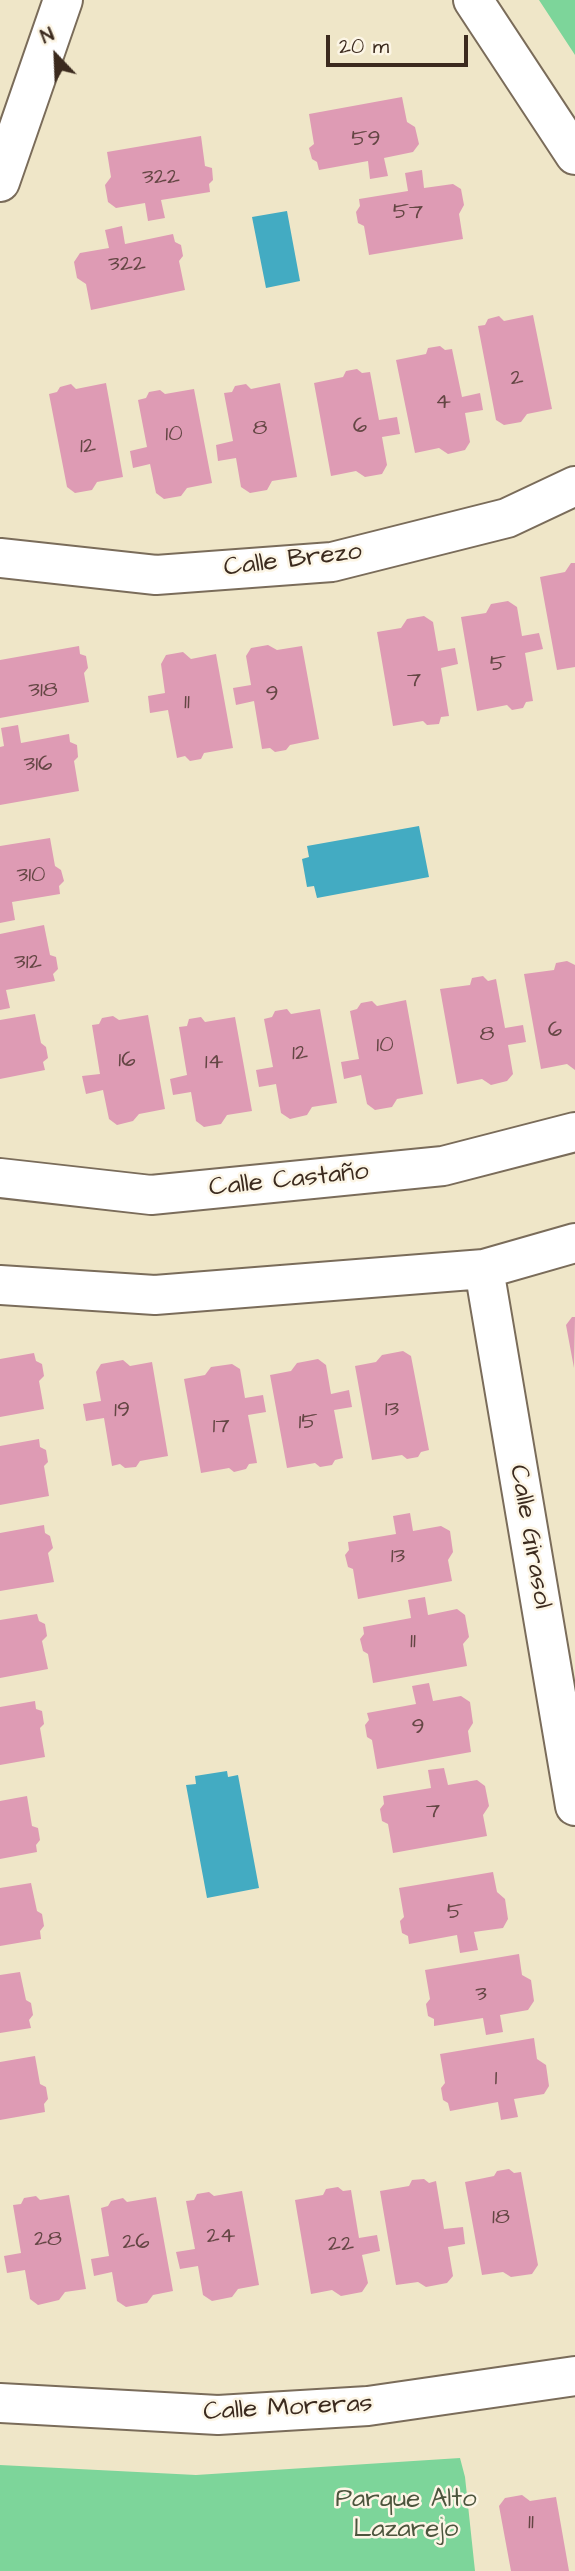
<!DOCTYPE html>
<html>
<head>
<meta charset="utf-8">
<style>
	body { margin:0 }
	#map { position:relative; width:575px; height:2571px; overflow:hidden; background:#efe6c8; font-family:"Architects Daughter",sans-serif }
	canvas { display:block }
	.north { position:absolute; left:21px; top:21px; width:70px; height:70px; -webkit-text-stroke:5px #fcf5e5; paint-order:stroke; rotate:337deg; font-size:19px; font-weight:700; line-height:28px; text-align:center; color:#3b2a1e }
	.north::after { content:''; display:block; margin:auto; width:24px; height:32px; background:#3b2a1e; clip-path:polygon(50% 0,100% 100%,50% 72%,0 100%) }
	.scale { position:absolute; left:326px; top:35px; width:142px; height:32px; box-sizing:border-box; border:4px solid #3b2a1e; border-top:0; padding-left:9px; font-size:21px; line-height:24px; white-space:nowrap; color:#3b2a1e; -webkit-text-stroke:5px #fcf5e5; paint-order:stroke }
</style>
</head>
<body>
<div id="map">
<canvas width="575" height="2571"></canvas>
<div class="north">N</div>
<div class="scale">20 m</div>
</div>
<script>
const g = document.querySelector('canvas').getContext('2d');
g.lineJoin = 'round';
function fill(path, color) {
  g.fillStyle = color;
  g.fill(path, 'evenodd');
}
function shape(rows) {
  const path = new Path2D();
  for (const r of rows) {
    path.moveTo(r[0], r[1]);
    for (let i = 2; i < r.length; i += 2) path.lineTo(r[i], r[i + 1]);
  }
  return path;
}
function stroke(path, color, width, dash) {
  g.strokeStyle = color;
  g.lineWidth = width;
  g.lineCap = dash ? 'butt' : 'round';
  g.setLineDash(dash || []);
  g.stroke(path);
}
function drawText(font, color, halo, rows, align = 'center') {
  g.font = font + ' "Architects Daughter",sans-serif';
  g.lineWidth = 5;
  g.setLineDash([]);
  g.textBaseline = 'middle';
  g.strokeStyle = halo;
  g.fillStyle = color;
  for (const [text, x, y, turn = 0] of rows) {
    g.save();
    g.translate(x, y);
    g.rotate((+turn || 0) * Math.PI / 180);
    g.textAlign = isNaN(turn) ? turn : align;
    if (halo) g.strokeText(text, 0, 0);
    g.fillText(text, 0, 0);
    g.restore();
  }
}
const green = shape([
	[539,0,575,0,575,55],
	[460,2458,465,2477,475,2571,0,2571,0,2465,196,2475]
]);
const water = shape([
	[287,211,300,281,266,288,252,217],
	[419,826,429,877,317,898,314,886,307,887,302,859,309,857,307,846],
	[227,1771,228,1777,238,1775,259,1888,207,1898,186,1785,196,1784,195,1776]
]);
const building = shape([
	[402,97,407,122,415,127,419,144,413,152,384,158,388,176,370,179,368,161,319,170,317,162,312,159,309,148,314,144,309,114],
	[201,136,205,166,212,168,213,180,209,184,210,192,161,200,165,218,148,221,145,203,116,208,108,202,105,185,111,177,107,152],
	[422,170,424,188,453,184,461,189,464,205,459,214,463,239,369,255,364,226,358,223,356,212,360,206,359,199,408,191,405,173],
	[122,226,125,244,173,234,175,242,181,245,183,256,179,261,185,290,91,310,86,284,77,278,74,262,80,253,109,248,105,230],
	[533,315,552,409,527,414,521,422,504,425,496,420,478,326,485,325,488,319,499,316,504,321],
	[440,346,445,350,452,349,462,397,480,393,483,410,465,413,470,442,465,450,448,454,439,448,415,453,396,360,426,354,428,348],
	[357,369,362,373,370,372,379,420,397,417,400,434,382,437,387,465,382,474,365,477,356,471,331,476,314,383,343,377,346,371],
	[106,383,123,477,97,482,92,490,75,493,67,487,49,394,57,392,60,387,71,384,76,389],
	[280,383,297,477,272,481,267,490,250,493,241,487,236,458,218,461,216,445,233,441,224,393,232,392,235,386,246,384,251,389],
	[194,389,212,483,187,488,181,496,164,499,156,493,150,464,133,468,130,451,147,447,138,400,146,398,149,392,160,390,165,394],
	[571,563,575,563,575,667,557,670,540,577,565,572],
	[508,601,517,607,522,636,539,633,543,649,525,653,533,701,526,702,523,708,512,710,507,705,477,711,461,617,486,613,491,604],
	[424,616,433,622,438,651,455,648,458,664,441,668,449,716,441,717,439,724,427,725,423,721,393,726,377,632,401,628,407,619],
	[268,645,277,650,302,646,319,739,290,745,286,750,275,752,270,748,262,749,254,701,236,705,233,688,251,685,246,656,251,648],
	[79,646,80,654,86,656,88,668,84,673,89,702,0,718,0,660],
	[183,652,191,659,216,654,233,748,204,753,201,759,190,761,185,756,177,758,168,710,150,713,148,696,165,693,161,664,166,655],
	[18,725,21,743,69,734,70,742,77,745,78,757,74,761,79,791,0,805,0,747,4,746,1,728],
	[50,838,55,866,61,870,64,881,59,886,60,894,12,902,15,920,0,923,0,846],
	[44,925,50,955,56,957,58,969,53,974,55,981,6,990,10,1008,0,1010,0,934],
	[567,961,575,965,575,1070,567,1064,541,1069,524,974,554,970,556,963],
	[483,976,488,981,496,979,505,1028,523,1025,526,1042,508,1045,513,1074,507,1081,491,1085,482,1079,457,1084,440,989,470,985,472,978],
	[406,1000,423,1094,397,1099,392,1107,375,1110,367,1104,361,1075,344,1079,341,1062,359,1059,350,1011,357,1009,361,1003,372,1001,377,1006],
	[287,1009,291,1014,320,1009,337,1103,312,1107,307,1115,290,1119,281,1113,276,1084,259,1087,256,1070,273,1067,264,1019,272,1017,275,1011],
	[35,1014,41,1043,46,1047,48,1058,43,1062,45,1070,0,1079,0,1020],
	[148,1015,165,1109,139,1114,133,1121,117,1125,109,1119,103,1090,86,1094,82,1076,100,1074,92,1025,99,1024,102,1018,113,1016,119,1020],
	[201,1017,205,1022,235,1017,252,1111,227,1115,221,1124,204,1127,196,1121,191,1092,173,1095,170,1079,187,1075,179,1027,187,1026,189,1019],
	[572,1317,575,1317,574,1368,566,1325],
	[403,1351,411,1356,429,1450,421,1452,418,1457,407,1459,402,1455,372,1460,355,1366,376,1362,382,1355],
	[34,1353,36,1361,42,1364,44,1376,39,1381,44,1409,0,1417,0,1359],
	[318,1359,326,1365,331,1394,349,1390,352,1407,334,1410,343,1458,335,1460,332,1465,320,1467,315,1463,287,1468,270,1375,291,1371,297,1363],
	[123,1360,130,1366,152,1362,168,1456,140,1461,136,1467,125,1468,120,1464,112,1466,104,1418,86,1421,83,1404,101,1401,96,1372,101,1364],
	[232,1364,240,1369,245,1398,263,1395,266,1412,248,1415,257,1463,249,1464,246,1469,234,1472,229,1468,201,1473,184,1379,205,1375,211,1367],
	[39,1439,40,1447,46,1450,48,1462,44,1466,49,1496,0,1505,0,1446],
	[410,1513,413,1531,441,1526,450,1531,453,1552,448,1560,452,1581,358,1599,353,1569,348,1567,345,1555,349,1550,348,1542,396,1534,393,1516],
	[44,1525,45,1533,50,1536,53,1548,48,1553,54,1582,0,1591,0,1533],
	[425,1597,428,1615,457,1609,465,1615,469,1637,463,1644,467,1666,373,1683,368,1654,363,1651,360,1639,364,1634,363,1627,411,1618,408,1600],
	[37,1614,39,1621,45,1624,47,1636,42,1641,48,1669,0,1678,0,1620],
	[429,1683,433,1701,461,1696,470,1702,473,1723,468,1731,471,1752,377,1769,372,1740,367,1737,365,1725,369,1720,367,1713,416,1704,412,1686],
	[35,1701,36,1709,42,1711,44,1724,40,1728,45,1757,0,1765,0,1707],
	[444,1768,448,1785,477,1780,485,1786,489,1806,483,1815,487,1836,393,1853,388,1824,382,1821,380,1809,384,1804,383,1796,431,1788,428,1770],
	[27,1796,32,1826,38,1828,40,1840,36,1845,37,1852,0,1859,0,1801],
	[493,1872,497,1892,505,1899,508,1919,503,1928,474,1932,478,1950,460,1953,457,1935,409,1944,408,1936,402,1933,400,1921,404,1917,399,1888],
	[31,1883,37,1911,42,1914,44,1926,40,1931,41,1939,0,1946,0,1888],
	[519,1954,522,1975,531,1980,534,2001,528,2010,500,2015,503,2032,486,2035,483,2018,434,2026,434,2019,428,2016,426,2004,430,1999,425,1970],
	[20,1972,26,2000,31,2003,33,2015,29,2020,31,2028,0,2033,0,1975],
	[534,2038,537,2059,546,2065,549,2086,544,2094,514,2099,518,2117,501,2120,498,2102,450,2111,448,2103,443,2100,441,2088,445,2083,440,2054],
	[35,2056,40,2084,46,2087,48,2099,44,2104,45,2112,0,2120,0,2062],
	[509,2169,514,2173,521,2172,538,2265,532,2274,511,2277,503,2272,482,2275,465,2182,494,2176,497,2171],
	[424,2179,429,2183,436,2181,444,2229,463,2227,465,2244,448,2247,453,2276,447,2283,426,2287,418,2282,396,2285,380,2191,409,2186,412,2180],
	[338,2187,343,2191,351,2190,359,2238,377,2235,380,2251,362,2255,368,2283,362,2292,341,2296,332,2290,311,2294,295,2200,323,2195,326,2189],
	[242,2191,259,2285,238,2289,232,2297,212,2301,203,2295,198,2266,180,2269,176,2252,195,2249,186,2201,194,2200,197,2194,209,2192,214,2196],
	[69,2195,86,2289,65,2292,59,2300,38,2305,30,2299,25,2270,7,2273,4,2256,21,2253,13,2205,21,2204,24,2198,36,2196,40,2200],
	[156,2197,173,2291,153,2295,147,2303,126,2307,117,2301,112,2272,94,2276,91,2259,109,2256,101,2208,108,2206,111,2201,123,2198,127,2202],
	[522,2495,530,2501,556,2497,569,2571,511,2571,499,2506,505,2498]
]);
const street = shape([
	[473,0,575,155],
	[0,182,63,0],
	[0,558,156,575,332,562,507,518,575,486],
	[0,1178,151,1195,443,1166,575,1132],
	[484,1269,575,1806],
	[0,1285,155,1295,484,1269,575,1243],
	[0,2403,218,2415,368,2406,575,2376]
]);
const numberNames = [
	["59",366,140],
	["322",161,178],
	["57",408,213],
	["322",127,265],
	["2",517,379],
	["4",443,403],
	["6",360,427],
	["8",260,429],
	["10",174,435],
	["12",88,447],
	["5",498,665],
	["7",414,681],
	["318",43,691],
	["9",272,695],
	["11",187,703],
	["316",38,765],
	["310",31,876],
	["312",28,963],
	["6",555,1031],
	["8",487,1035],
	["10",385,1046],
	["12",300,1054],
	["16",127,1061],
	["14",214,1063],
	["13",392,1410],
	["19",122,1411],
	["15",308,1423],
	["17",221,1427],
	["13",398,1557],
	["11",413,1642],
	["9",418,1728],
	["7",433,1812],
	["5",455,1913],
	["3",481,1995],
	["1",496,2079],
	["18",501,2218],
	["24",221,2237],
	["28",48,2240],
	["26",136,2243],
	["22",341,2245],
	["11",531,2523]
];
const streetNames = [
	["Calle Brezo",293,561,-7],
	["Calle Castaño",289,1181,-6],
	["Calle Girasol",529,1537,80],
	["Calle Moreras",288,2409,-3]
];
const parkNames = [
	["Parque Alto",406,2501],
	["Lazarejo",406,2531]
];
fill(green, '#7dd59a');
fill(water, '#43abc2');
fill(building, '#de9bb4');
stroke(street, '#7a6c5a', 42);
stroke(street, '#fff', 38);
drawText('23px', '#644644', null, numberNames);
drawText('26px', '#3b2a1e', '#fcf5e5', streetNames);
drawText('26px', '#4c553d', '#fcf5e5', parkNames);
</script>
</body>
</html>
